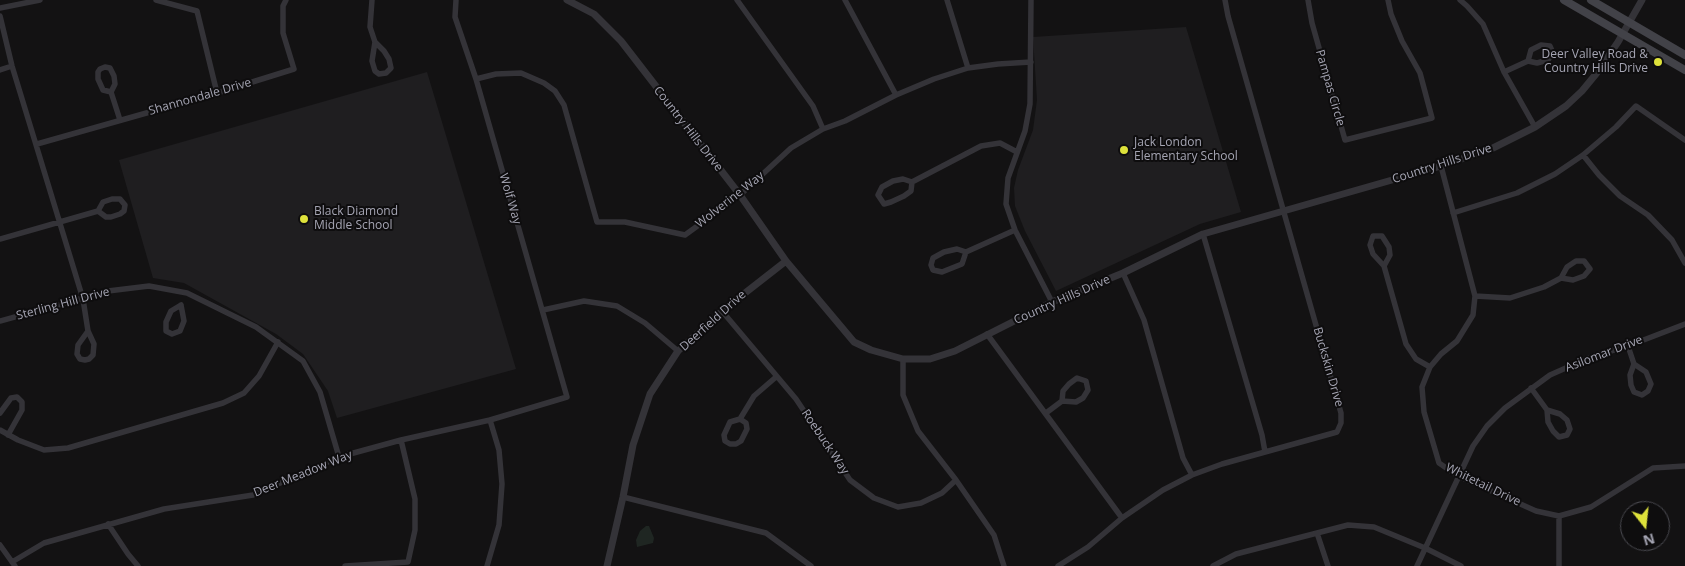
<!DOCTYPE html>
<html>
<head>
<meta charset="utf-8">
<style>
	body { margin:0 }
	#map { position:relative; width:1685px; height:566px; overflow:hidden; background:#131213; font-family:"Open Sans",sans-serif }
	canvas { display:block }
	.north { position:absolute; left:1620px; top:501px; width:50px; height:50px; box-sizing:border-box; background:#0e0d0e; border:1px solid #4a4a50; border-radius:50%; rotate:164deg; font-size:14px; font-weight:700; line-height:20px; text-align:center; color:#a5a5b3 }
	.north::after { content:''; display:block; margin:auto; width:18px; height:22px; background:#dee23b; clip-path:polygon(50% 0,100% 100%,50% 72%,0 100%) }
</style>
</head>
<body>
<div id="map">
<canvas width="1685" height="566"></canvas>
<div class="north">N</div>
</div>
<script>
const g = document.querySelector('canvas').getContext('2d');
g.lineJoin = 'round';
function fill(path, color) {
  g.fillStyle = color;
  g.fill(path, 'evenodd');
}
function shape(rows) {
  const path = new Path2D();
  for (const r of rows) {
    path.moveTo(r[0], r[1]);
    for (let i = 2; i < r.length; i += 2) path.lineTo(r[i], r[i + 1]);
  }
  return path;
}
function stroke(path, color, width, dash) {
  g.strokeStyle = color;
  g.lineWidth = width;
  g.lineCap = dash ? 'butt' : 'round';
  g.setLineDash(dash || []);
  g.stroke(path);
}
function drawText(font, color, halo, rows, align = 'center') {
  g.font = font + ' "Open Sans",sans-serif';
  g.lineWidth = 4;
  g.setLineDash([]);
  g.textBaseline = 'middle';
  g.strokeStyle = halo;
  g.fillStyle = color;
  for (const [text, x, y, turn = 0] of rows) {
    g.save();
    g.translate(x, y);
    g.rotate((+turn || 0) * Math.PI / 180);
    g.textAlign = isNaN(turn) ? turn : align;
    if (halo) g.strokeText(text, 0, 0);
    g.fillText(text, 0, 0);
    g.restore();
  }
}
const built = shape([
	[1186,27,1241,212,1200,224,1056,291,1025,231,1015,206,1014,188,1018,170,1033,130,1037,100,1033,37],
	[427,72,516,369,337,418,328,391,303,354,276,334,184,283,153,278,119,160]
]);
const green = shape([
	[646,526,649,526,654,538,653,543,637,547,636,540,640,531]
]);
const minor = shape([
	[156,0,197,11,217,93],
	[372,0,370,27,375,42,372,61,375,71,379,74,386,73,391,68,389,59,384,51,375,42],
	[737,0,813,106,823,129],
	[845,0,896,95],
	[947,0,968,68],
	[1031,0,1030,104,1025,131,1008,178,1006,204,1015,230,1052,302],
	[1308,0,1312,23,1345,140,1432,118,1420,73,1402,41,1391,14,1388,0],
	[1460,0,1467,6,1483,24,1504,72,1535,127],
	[0,8,40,0],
	[0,16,12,66,83,299,88,331,94,344,93,355,89,359,85,360,80,359,77,354,78,345,88,331],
	[0,70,12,66],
	[1504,72,1528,61,1537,63,1548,60,1553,53,1550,46,1541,45,1531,50,1528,61],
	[476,79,496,74,521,73,544,83,555,91,564,105,597,222,625,222,685,235,740,195,791,148,823,129,845,121,896,95,934,79,968,68,998,64,1031,62],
	[111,92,103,90,98,79,98,72,100,69,105,67,110,68,114,76,115,84,111,92,120,120],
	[37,144,217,93,294,69,283,33,283,6,286,0],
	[1583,155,1599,175,1620,196,1648,215,1672,240,1685,263],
	[1441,166,1475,296,1473,315,1457,341,1441,354,1430,367,1422,387,1424,412,1439,463,1458,476,1536,511,1559,516,1591,507,1653,468,1685,466],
	[912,182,911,191,904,196,891,202,884,204,878,195,882,187,893,181,903,179,912,182,981,146,1000,143,1017,152],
	[1453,213,1517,193,1555,174,1583,155,1616,127,1636,106,1685,140],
	[1203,234,1262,435,1265,452],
	[0,239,98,211,103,202,112,199,120,199,125,205,124,211,120,214,111,217,106,217,98,211],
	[966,252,962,264,942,272,933,270,931,265,933,258,944,252,957,249,966,252,1015,230],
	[1384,266,1390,255,1389,247,1382,236,1373,236,1370,245,1373,254,1384,266,1406,344,1416,359,1430,367],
	[1123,273,1144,320,1183,458,1192,475],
	[1475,296,1510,298,1544,287,1561,278,1567,267,1576,261,1584,261,1590,269,1584,276,1573,280,1561,278],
	[181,305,184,321,180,331,172,334,166,331,166,322,171,311,181,305],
	[543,310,584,301,617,306,645,323,678,351],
	[722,311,796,399,850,480,874,498,898,507,921,503,942,493,956,480],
	[0,321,108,291,149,286,187,293,256,327,303,361,320,392,339,457],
	[987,334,1122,518],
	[1628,346,1634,364,1646,372,1651,384,1648,391,1642,395,1634,392,1631,385,1630,375,1634,364],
	[903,359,903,395,918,431,956,480,994,535,1004,566],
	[1531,388,1547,410,1548,422,1553,431,1559,437,1567,435,1570,429,1567,420,1560,414,1547,410],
	[0,413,11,398,17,397,22,402,22,410,8,435],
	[1046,413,1062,401,1076,402,1083,398,1088,390,1086,381,1077,378,1069,384,1063,391,1062,401],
	[740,419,746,423,747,429,741,441,736,444,730,444,725,441,724,435,730,422,740,419,754,396,776,377],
	[0,430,18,440,44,450,68,448,223,403,244,393,259,376,278,342],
	[623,497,766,533,811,566],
	[1559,516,1559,566],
	[108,524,128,554,138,566],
	[1317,533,1328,566],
	[0,545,15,566],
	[12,562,44,543,164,509,253,495,339,457,401,440,490,420,567,397,476,79,455,17,456,0],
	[345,566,408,562,415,530,415,499,401,440],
	[487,566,499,525,502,484,499,450,490,420],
	[1058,566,1088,547,1122,518,1163,490,1192,475,1222,464,1337,432,1341,423,1341,413,1228,16,1225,0],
	[1213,566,1236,554,1348,525,1374,527,1425,548,1461,566],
	[1417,566,1473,446,1487,426,1505,408,1550,375,1593,356,1628,346,1685,324]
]);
const tertiary = shape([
	[567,0,594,14,621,41,740,195,786,261,854,342,871,350,903,359,930,359,955,351,1052,302,1123,273,1203,234,1441,166,1493,148,1535,127,1566,106,1582,91,1596,74,1618,42,1642,0],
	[607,566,623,497,633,445,650,394,678,351,722,311,786,261]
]);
const secondary = shape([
	[1564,0,1685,70],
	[1591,0,1685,55]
]);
const markers = [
	[1658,62,5,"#dee23b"],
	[1124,150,5,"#dee23b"],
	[304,219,5,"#dee23b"]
];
const poiNames = [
	["Deer Valley Road &",1648,55,"right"],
	["Country Hills Drive",1648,69,"right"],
	["Jack London",1134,143],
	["Elementary School",1134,157],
	["Black Diamond",314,212],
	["Middle School",314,226]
];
const streetNames = [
	["Pampas Circle",1330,88,74],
	["Shannondale Drive",200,97,-16],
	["Country Hills Drive",688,129,52],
	["Country Hills Drive",1442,164,-18],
	["Wolf Way",510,199,74],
	["Wolverine Way",730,200,-38],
	["Country Hills Drive",1062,300,-24],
	["Sterling Hill Drive",63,304,-15],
	["Deerfield Drive",713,321,-42],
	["Asilomar Drive",1604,354,-21],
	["Buckskin Drive",1328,367,74],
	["Roebuck Way",825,442,56],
	["Deer Meadow Way",303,474,-22],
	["Whitetail Drive",1483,485,26]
];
fill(built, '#1f1e20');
fill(green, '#1f2622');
stroke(minor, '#343338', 5.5);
stroke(tertiary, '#343338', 7);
stroke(secondary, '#424248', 8);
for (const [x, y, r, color] of markers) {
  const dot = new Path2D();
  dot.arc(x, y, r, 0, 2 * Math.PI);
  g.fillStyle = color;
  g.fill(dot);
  stroke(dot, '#0e0d0e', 2);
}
drawText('12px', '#a5a5b3', '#0e0d0e', poiNames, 'left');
drawText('12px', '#a5a5b3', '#0e0d0e', streetNames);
</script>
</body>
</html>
